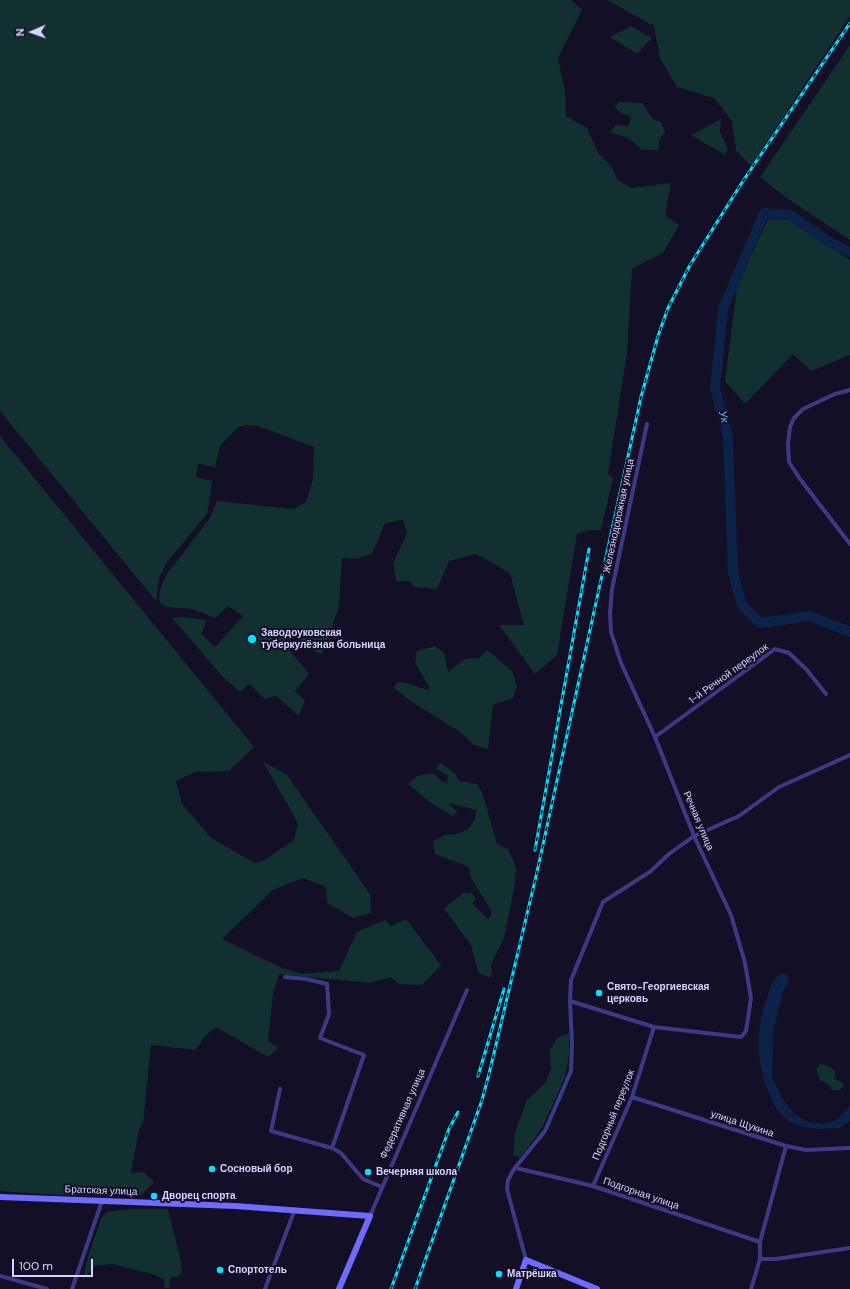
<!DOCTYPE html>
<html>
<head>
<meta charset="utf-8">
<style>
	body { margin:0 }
	#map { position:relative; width:850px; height:1289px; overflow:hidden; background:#130f26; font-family:"DM Sans",sans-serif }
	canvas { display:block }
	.north { position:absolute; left:12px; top:12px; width:40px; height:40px; -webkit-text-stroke:3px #130f26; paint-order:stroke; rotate:268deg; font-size:11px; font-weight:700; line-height:16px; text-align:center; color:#d9d4ff }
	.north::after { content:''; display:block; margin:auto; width:14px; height:18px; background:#d9d4ff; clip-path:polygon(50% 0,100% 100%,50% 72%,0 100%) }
	.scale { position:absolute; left:12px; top:1259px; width:81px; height:18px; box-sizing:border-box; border:2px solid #d9d4ff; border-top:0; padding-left:5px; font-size:12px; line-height:14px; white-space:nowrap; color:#d9d4ff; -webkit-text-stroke:3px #130f26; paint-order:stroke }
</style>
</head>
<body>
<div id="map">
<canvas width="850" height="1289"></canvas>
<div class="north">N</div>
<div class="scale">100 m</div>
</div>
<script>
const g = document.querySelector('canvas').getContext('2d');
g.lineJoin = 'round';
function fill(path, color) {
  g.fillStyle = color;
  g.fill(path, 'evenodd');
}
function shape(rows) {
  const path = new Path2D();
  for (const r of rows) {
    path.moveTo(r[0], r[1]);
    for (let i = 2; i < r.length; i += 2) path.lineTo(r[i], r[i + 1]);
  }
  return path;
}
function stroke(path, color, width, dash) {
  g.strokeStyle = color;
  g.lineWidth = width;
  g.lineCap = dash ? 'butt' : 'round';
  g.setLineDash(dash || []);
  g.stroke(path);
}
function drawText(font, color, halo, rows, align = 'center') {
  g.font = font + ' "DM Sans",sans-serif';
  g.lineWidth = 4;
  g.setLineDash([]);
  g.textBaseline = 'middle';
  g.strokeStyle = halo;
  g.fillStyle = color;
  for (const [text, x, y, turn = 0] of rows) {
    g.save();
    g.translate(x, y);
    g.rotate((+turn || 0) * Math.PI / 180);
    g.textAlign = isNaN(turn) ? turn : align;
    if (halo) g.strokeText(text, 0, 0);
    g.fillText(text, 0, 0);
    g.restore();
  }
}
const green = shape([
	[0,0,571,0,582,10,558,58,565,92,566,116,587,128,598,153,611,166,618,180,631,188,671,183,665,215,679,225,664,252,632,269,627,353,608,474,613,478,601,530,588,530,577,534,557,655,535,674,499,625,524,625,510,573,476,554,449,561,437,589,415,587,409,581,396,581,393,563,407,534,403,520,385,523,372,554,356,559,342,558,339,607,322,654,303,646,296,636,286,646,309,674,295,691,305,701,299,716,276,696,265,699,249,684,240,692,222,676,172,618,182,617,207,620,201,634,215,647,243,616,228,606,216,618,192,609,168,607,161,604,159,598,161,586,167,574,210,518,217,501,293,509,306,502,313,480,314,447,258,426,245,425,238,427,220,446,215,467,198,464,196,477,212,481,207,514,167,562,159,578,156,601,0,411],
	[607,0,850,0,850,16,751,166,736,150,732,121,714,98,677,87,660,58,654,26],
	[631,26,652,38,637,54,610,37],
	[850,45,850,240,788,199,760,177],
	[619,102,642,103,653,119,661,122,665,132,659,140,658,150,642,150,629,138,609,132,616,125,629,126,631,116,622,114,614,107],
	[721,119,720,132,728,149,725,155,691,135],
	[768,219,788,220,850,260,850,355,811,371,793,354,745,404,725,381,737,287],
	[0,436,254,747,229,771,195,772,176,781,182,804,211,838,255,863,263,861,294,840,298,823,263,762,287,775,370,894,371,913,353,918,327,903,326,887,303,878,273,890,222,939,282,968,302,974,339,971,357,932,385,920,391,926,406,919,441,965,422,985,399,984,390,977,370,983,279,974,273,993,268,1041,278,1048,268,1057,216,1027,206,1035,195,1050,151,1045,143,1124,139,1129,131,1173,143,1172,154,1182,141,1196,58,1195,0,1191],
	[435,646,444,653,448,672,465,659,480,658,487,650,512,671,517,686,513,698,493,705,488,749,474,745,460,732,412,702,394,688,397,682,406,683,427,690,430,688,415,663,417,651],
	[440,763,455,773,459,781,477,784,483,795,497,844,508,849,516,867,514,889,504,938,491,964,492,973,489,978,478,972,471,945,444,909,464,892,468,894,471,892,476,899,472,903,488,919,492,912,471,878,469,867,435,854,433,841,445,835,457,834,468,829,474,820,477,810,448,803,457,811,453,816,431,803,408,784,417,776,433,773,443,782,447,783,448,776,436,768],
	[569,1033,569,1055,565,1077,542,1128,520,1158,513,1155,515,1132,527,1100,545,1083,551,1068,550,1051,557,1038],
	[820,1064,830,1067,835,1071,835,1078,844,1085,840,1090,832,1090,829,1085,820,1080,816,1069],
	[130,1209,168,1209,181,1261,182,1273,177,1277,171,1277,169,1282,170,1288,165,1288,164,1280,156,1275,112,1264,95,1266,83,1280,88,1256,101,1219,107,1212]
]);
const water = shape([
	[779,974,786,974,789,981,783,991,773,1034,772,1077,782,1098,794,1114,809,1122,823,1124,837,1120,850,1106,850,1121,840,1128,821,1129,804,1127,787,1121,775,1106,765,1084,759,1057,759,1032,762,1014,771,985]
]);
const river = shape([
	[850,252,831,243,790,215,764,213,723,309,715,388,728,436,733,572,742,605,760,623,810,616,850,632]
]);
const street = shape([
	[850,390,835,394,803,409,794,418,790,427,788,443,789,462,800,479,850,544],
	[655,737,775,649,789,653,806,669,826,694],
	[285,977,306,979,327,984,329,1014,320,1038,364,1055,332,1148,341,1153,363,1179,382,1187],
	[570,1001,654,1027,741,1037,746,1031,751,998,745,963,731,915,694,836,655,737,621,663,611,632,610,613,612,589,647,424],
	[280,1089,271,1131,332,1148],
	[632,1097,786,1146,806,1150,850,1148],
	[516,1168,593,1186,760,1242],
	[593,1186,632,1097,654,1027],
	[370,1216,467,990],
	[760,1259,776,1259,850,1248],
	[526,1260,507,1189,508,1180,514,1169,545,1131,571,1071,572,1044,570,1001,571,980,603,902,651,871,669,854,694,836,739,816,779,787,850,755],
	[0,1276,47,1289],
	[72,1289,102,1201],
	[265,1289,295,1209],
	[751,1289,760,1259,760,1242,786,1146]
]);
const secondary = shape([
	[0,1197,235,1206,370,1216,339,1289],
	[516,1289,526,1260,597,1289]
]);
const rail = shape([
	[535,850,589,549],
	[478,1076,504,989],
	[391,1289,449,1129,458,1112],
	[415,1289,482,1100,489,1074,537,872,641,397,658,336,668,308,690,265,743,181,850,23]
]);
const markers = [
	[252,639,5,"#00e5ff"],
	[599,993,4,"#00e5ff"],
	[212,1169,4,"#00e5ff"],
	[368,1172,4,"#00e5ff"],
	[154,1196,4,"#00e5ff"],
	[220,1270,4,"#00e5ff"],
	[499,1274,4,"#00e5ff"]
];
const streetNames = [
	["Железнодорожная улица",619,516,-78],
	["1-й Речной переулок",729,674,-36],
	["Речная улица",698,821,67],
	["Федеративная улица",403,1114,-66],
	["Подгорный переулок",614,1115,-68],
	["улица Щукина",742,1124,18],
	["Братская улица",101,1191,2],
	["Подгорная улица",641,1194,19]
];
const poiNames = [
	["Заводоуковская",261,633],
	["туберкулёзная больница",261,645],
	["Свято-Георгиевская",607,987],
	["церковь",607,999],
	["Сосновый бор",220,1169],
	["Вечерняя школа",376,1172],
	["Дворец спорта",162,1196],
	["Спортотель",228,1270],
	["Матрёшка",507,1274]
];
const waterNames = [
	["Ук",723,417,76]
];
fill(green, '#12302f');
fill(water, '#0c2248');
stroke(river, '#0c2248', 10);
stroke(street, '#3d3a85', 4);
stroke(secondary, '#6f6bff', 6);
stroke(rail, '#00e5ff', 3);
stroke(rail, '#130f26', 1.5, [4.5]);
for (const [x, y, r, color] of markers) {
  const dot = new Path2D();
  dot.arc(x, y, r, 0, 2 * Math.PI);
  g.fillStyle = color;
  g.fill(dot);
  stroke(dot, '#130f26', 1.5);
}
drawText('10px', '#d9d4ff', '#130f26', streetNames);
drawText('bold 10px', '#d9d4ff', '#130f26', poiNames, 'left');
drawText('italic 11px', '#62b6ff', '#130f26', waterNames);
</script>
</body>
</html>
